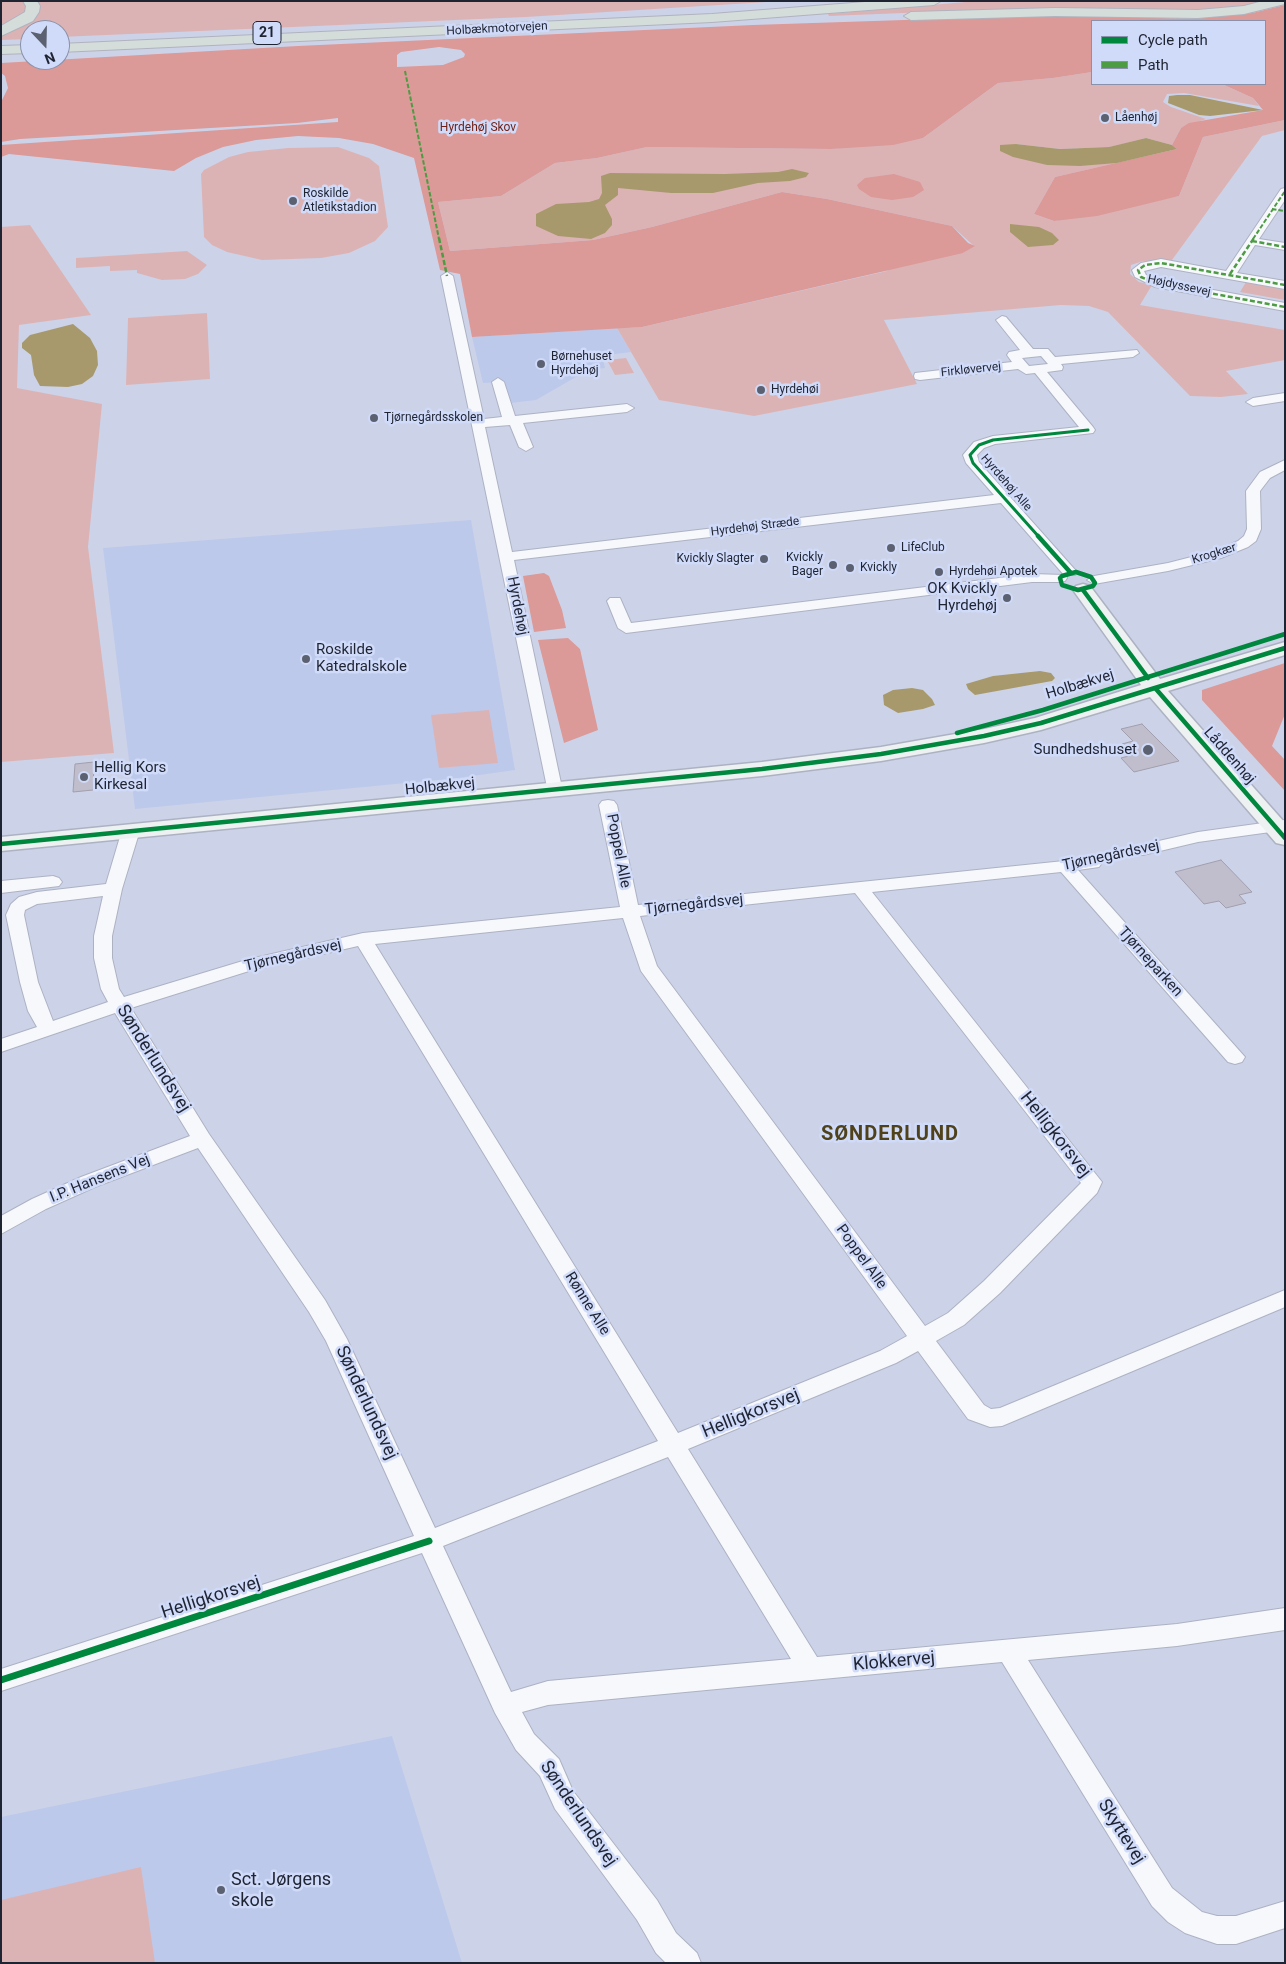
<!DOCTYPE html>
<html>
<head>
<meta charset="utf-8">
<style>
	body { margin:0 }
	#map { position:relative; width:1286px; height:1964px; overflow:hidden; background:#ccd3e8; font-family:Roboto,sans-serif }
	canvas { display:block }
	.frame { position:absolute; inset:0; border:2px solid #1f2432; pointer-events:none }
	.legend { position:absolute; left:1091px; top:20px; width:175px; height:65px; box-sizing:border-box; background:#d0dbfa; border:1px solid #8992aa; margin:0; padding:6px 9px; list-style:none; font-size:15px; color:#1f2432 }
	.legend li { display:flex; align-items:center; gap:10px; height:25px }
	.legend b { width:25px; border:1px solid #8992aa }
	.north { position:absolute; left:20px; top:20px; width:50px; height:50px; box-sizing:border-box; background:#d0dbfa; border:1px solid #8992aa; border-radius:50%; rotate:159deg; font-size:14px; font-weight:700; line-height:20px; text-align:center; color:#1f2432 }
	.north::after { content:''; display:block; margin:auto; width:18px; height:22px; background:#5c6172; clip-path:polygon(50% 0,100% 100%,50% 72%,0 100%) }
</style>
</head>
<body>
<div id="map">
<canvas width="1286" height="1964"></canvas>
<div class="frame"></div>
<ul class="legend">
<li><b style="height:6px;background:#00873e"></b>Cycle path</li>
<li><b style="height:6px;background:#4d9b43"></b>Path</li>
</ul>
<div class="north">N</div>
</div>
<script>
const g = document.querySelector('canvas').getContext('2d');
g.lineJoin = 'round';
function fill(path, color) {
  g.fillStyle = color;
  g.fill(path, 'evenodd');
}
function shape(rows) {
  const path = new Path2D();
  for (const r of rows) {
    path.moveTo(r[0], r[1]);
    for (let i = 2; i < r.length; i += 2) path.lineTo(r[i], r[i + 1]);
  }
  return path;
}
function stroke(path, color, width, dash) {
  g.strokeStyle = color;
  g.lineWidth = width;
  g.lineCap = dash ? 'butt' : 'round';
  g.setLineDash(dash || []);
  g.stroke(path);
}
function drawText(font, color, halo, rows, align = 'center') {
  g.font = font + ' Roboto,sans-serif';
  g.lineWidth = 5;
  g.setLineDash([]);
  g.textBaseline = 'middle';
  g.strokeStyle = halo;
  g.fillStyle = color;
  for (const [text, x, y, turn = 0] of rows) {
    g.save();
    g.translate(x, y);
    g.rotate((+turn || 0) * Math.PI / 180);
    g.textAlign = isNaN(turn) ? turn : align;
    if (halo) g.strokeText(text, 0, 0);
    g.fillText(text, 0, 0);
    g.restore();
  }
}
const built = shape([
	[617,328,631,352,608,355,603,360,605,368,588,370,536,400,511,403,504,382,483,383,472,337],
	[471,520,515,770,458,778,135,809,103,548],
	[392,1736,462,1963,1,1963,1,1817]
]);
const green = shape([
	[1,1,23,1,28,10,1,29],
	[34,1,783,1,526,17,60,37,60,30,30,30,30,39,1,40,1,33,15,28],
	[977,1,1266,1,1231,9,1189,11,979,10,829,16,828,14],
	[1092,72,1092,84,1222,84,1253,98,1259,106,1184,93,1167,94,1163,102,1171,107,1206,119,1181,128,1172,145,1146,138,1110,147,1060,149,1016,144,1047,165,1117,163,1055,177,1034,214,1054,221,1179,196,1203,137,1285,120,1285,130,1262,136,1172,260,1143,261,1131,265,1130,274,1139,282,1152,285,1140,305,1285,330,1285,360,1226,371,1248,394,1221,397,1190,396,1108,312,1089,306,1061,305,884,320,917,384,754,416,659,400,617,328,642,327,887,271,905,248,963,253,974,246,952,226,827,199,782,192,652,227,593,240,450,251,438,202,501,196,555,163,597,158,647,147,831,149,923,138,998,83,1053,78],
	[338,147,369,158,379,166,388,227,375,241,349,253,321,258,262,260,227,252,212,245,204,237,201,174,204,170,229,157,248,152,288,148],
	[30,225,91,315,19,325,17,388,102,404,88,547,114,753,1,762,1,227],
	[187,251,207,265,198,274,185,279,162,280,137,273,137,270,110,271,110,266,76,268,76,258],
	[1246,282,1285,289,1285,300,1240,292],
	[207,313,210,379,126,385,128,318],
	[626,358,634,373,615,375,607,360],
	[489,710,498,763,439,768,431,715],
	[141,1867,155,1963,1,1963,1,1900]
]);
const forest = shape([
	[1285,5,1285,120,1203,137,1179,196,1097,216,1054,221,1034,214,1055,177,1177,149,1172,145,1181,128,1189,123,1263,110,1253,98,1222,84,1265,84,1265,21,1092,21,1092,72,1053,78,998,83,923,138,893,145,831,149,647,147,597,158,555,163,501,196,438,202,450,251,593,240,652,227,782,192,827,199,952,226,968,243,975,246,963,253,642,327,472,337,460,274,440,270,414,158,373,144,339,138,298,136,256,140,223,147,196,158,174,171,9,154,1,157,1,145,338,122,338,118,297,123,20,139,1,142,1,102,8,88,5,76,1,73,1,63,298,46,753,25,1055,15,1194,19,1252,13],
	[439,47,461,50,465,54,464,57,443,65,397,67,397,55,401,52],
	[894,174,920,182,924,190,913,197,892,200,871,197,859,189,857,185,865,178],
	[544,573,549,576,562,610,566,628,534,632,523,576],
	[568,638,580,649,598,730,564,743,538,640],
	[1285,663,1285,714,1272,746,1285,760,1285,791,1202,700,1202,690]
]);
const water = shape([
	[1177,95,1190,95,1263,110,1210,116,1199,115,1168,103,1169,96],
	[1146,138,1172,145,1177,149,1117,163,1080,166,1047,165,1013,157,1000,151,1000,145,1016,144,1060,149,1109,147],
	[792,169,809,173,806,177,790,181,758,183,713,193,671,193,618,188,618,195,605,205,612,219,612,225,605,233,591,239,558,236,536,226,536,214,556,204,589,202,599,199,602,193,601,176,610,173,725,174,778,172],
	[1010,224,1039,227,1052,233,1059,240,1053,245,1028,247,1010,232],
	[73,324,90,338,97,351,98,365,93,376,82,384,68,387,40,386,34,375,31,355,22,348,22,343,30,335],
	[1040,671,1051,673,1055,678,1052,681,975,695,968,689,966,684,993,676],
	[912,688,923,690,932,699,935,705,923,709,898,713,884,705,883,695,893,690]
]);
const building = shape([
	[1142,724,1179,761,1134,772,1121,758,1133,755,1122,744,1133,741,1121,729,1142,724],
	[94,762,93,790,73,792,75,764,94,762],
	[1221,860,1252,892,1239,895,1246,903,1226,908,1219,901,1204,904,1175,872,1221,860]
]);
const street = shape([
	[1285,188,1285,200,1259,239,1285,243,1285,250,1255,245,1237,273,1285,281,1285,289,1161,267,1144,271,1146,275,1158,280,1285,303,1285,311,1155,287,1135,277,1132,270,1141,263,1161,259,1226,271,1281,189,1285,188],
	[447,272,453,276,484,419,502,417,492,382,498,378,504,382,515,416,627,404,634,408,627,412,523,423,533,447,526,451,519,447,510,425,485,427,512,552,994,495,966,463,963,455,974,442,993,436,1079,427,1035,373,1026,374,1018,369,920,380,915,379,914,376,915,373,1012,362,1007,355,1009,352,1020,350,996,320,1002,316,1006,317,1033,349,1048,349,1055,357,1137,350,1139,353,1133,357,1061,364,1063,367,1062,370,1047,372,1093,427,1095,430,1093,433,995,444,984,448,977,455,979,462,1077,572,1075,575,1066,575,1067,578,1065,581,1060,582,1032,582,626,633,618,628,607,601,610,598,620,598,631,623,1032,574,1064,575,1001,503,514,560,562,788,560,792,554,793,548,792,441,276,447,272],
	[1041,356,1048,364,1029,366,1022,358,1041,356],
	[1285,393,1285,401,1253,406,1246,402,1253,398,1285,393],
	[1285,460,1285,470,1270,478,1260,491,1261,529,1256,541,1248,547,1221,558,1168,571,1094,584,1087,580,1094,576,1168,563,1211,552,1238,541,1244,536,1247,529,1246,491,1260,472,1285,460],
	[608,800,614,801,617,805,638,905,1093,858,1099,859,1102,863,1099,867,1078,870,1245,1057,1242,1062,1235,1064,1228,1062,1061,872,872,892,1102,1182,1097,1193,1000,1293,964,1325,936,1341,984,1405,991,1409,1000,1408,1285,1290,1285,1307,1002,1426,990,1427,968,1419,918,1351,896,1363,688,1449,817,1657,1177,1624,1285,1608,1285,1630,1177,1646,1028,1660,1172,1888,1202,1912,1217,1916,1236,1916,1285,1901,1285,1928,1236,1944,1217,1944,1185,1933,1168,1922,1152,1906,1002,1662,548,1705,522,1712,534,1734,559,1759,573,1791,657,1900,676,1933,697,1953,701,1963,666,1963,656,1953,637,1920,555,1809,540,1776,516,1750,495,1713,422,1553,1,1691,1,1669,414,1536,326,1341,309,1312,198,1148,95,1187,46,1209,1,1234,1,1216,32,1199,81,1177,190,1136,115,1013,1,1052,1,1039,37,1027,28,1011,20,982,6,915,11,904,19,897,37,892,106,884,122,830,125,826,137,826,140,830,122,889,112,936,112,958,119,989,124,997,246,960,363,933,620,907,599,805,602,801,608,800],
	[855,893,1081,1183,984,1281,948,1313,925,1326,657,966,640,916,855,893],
	[103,896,94,936,94,958,101,989,108,1002,53,1021,38,982,24,915,25,910,37,904,103,896],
	[623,918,641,971,907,1336,880,1351,678,1433,375,944,623,918],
	[358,946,658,1441,435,1528,347,1339,325,1300,209,1134,131,1008,249,971,358,946],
	[668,1457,791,1659,548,1681,511,1692,443,1546,668,1457],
	[1285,820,1285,830,1198,842,1143,855,1137,854,1134,850,1137,846,1198,832,1285,820],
	[53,876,59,878,62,882,59,886,1,893,1,881,53,876]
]);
const secondary = shape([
	[1083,584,1090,586,1160,679,1285,642,1285,655,1168,691,1285,823,1285,845,1276,843,1150,697,1041,730,984,743,881,761,762,776,1,851,1,837,762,762,881,747,984,729,1035,718,1141,685,1073,590,1076,586,1083,584]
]);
const highway = shape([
	[23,1,37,1,40,6,39,12,33,21,1,36,1,26,25,12,26,6,23,1],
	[878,1,941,1,934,5,712,22,60,52,60,44,712,14,878,1],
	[1263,1,1285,1,1285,4,1244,14,1198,18,1055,16,911,20,904,16,911,12,1055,8,1198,10,1244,6,1263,1],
	[30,45,30,53,1,54,1,46,30,45]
]);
const quietFar1 = shape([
	[405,71,439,239],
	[1272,209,1285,211],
	[1253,239,1285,191]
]);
const quiet = shape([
	[439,238,447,276],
	[1252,241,1285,247],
	[1230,274,1254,238],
	[1285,285,1161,263,1145,265,1138,270,1141,277,1155,283,1285,307]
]);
const cyclewayFar2 = shape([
	[1039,537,973,463,970,455,979,445,993,440,1088,430]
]);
const cyclewayFar1 = shape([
	[1038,536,1070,572],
	[1076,572,1091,577,1095,583,1093,586,1078,590,1062,585,1060,578,1062,576,1076,572],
	[1083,590,1148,678],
	[1156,689,1285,838],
	[957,733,1043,710,1285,634],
	[1,844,762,769,881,754,984,736,1041,723,1285,648]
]);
const cycleway = shape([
	[1,1680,429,1541]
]);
const markers = [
	[1105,118,5,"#5c6172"],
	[293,201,5,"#5c6172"],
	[541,364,5,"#5c6172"],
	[761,390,5,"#5c6172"],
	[374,418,5,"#5c6172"],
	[891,548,5,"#5c6172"],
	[764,559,5,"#5c6172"],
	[833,565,5,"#5c6172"],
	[850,568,5,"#5c6172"],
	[939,572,5,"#5c6172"],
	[1007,598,5,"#5c6172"],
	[306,659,5,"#5c6172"],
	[1148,750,6,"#5c6172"],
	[84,777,5,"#5c6172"],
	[221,1890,5,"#5c6172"]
];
const farStreetnames = [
	["Holbækmotorvejen",497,29,-3],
	["Højdyssevej",1179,286,12],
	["Firkløvervej",971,370,-6],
	["Hyrdehøj Alle",1006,483,49],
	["Hyrdehøj Stræde",755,527,-7],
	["Krogkær",1214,554,-17]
];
const farPoinames = [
	["Låenhøj",1115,118],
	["Roskilde",303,194],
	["Atletikstadion",303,208],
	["Børnehuset",551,357],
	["Hyrdehøj",551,371],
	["Hyrdehøi",771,390],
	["Tjørnegårdsskolen",384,418],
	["LifeClub",901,548],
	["Kvickly",823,558,"right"],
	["Bager",823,572,"right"],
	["Kvickly Slagter",754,559,"right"],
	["Kvickly",860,568],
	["Hyrdehøi Apotek",949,572]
];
const farParknames = [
	["Hyrdehøj Skov",478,128]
];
const shields = [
	[267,33,28]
];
const shieldNames = [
	["21",267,33]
];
const poiNames = [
	["OK Kvickly",997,589],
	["Hyrdehøj",997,606],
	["Roskilde",316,650,"left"],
	["Katedralskole",316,667,"left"],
	["Sundhedshuset",1137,750],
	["Hellig Kors",94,768,"left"],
	["Kirkesal",94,785,"left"]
];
const streetNames = [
	["Hyrdehøj",517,606,79],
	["Holbækvej",1080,685,-17],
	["Låddenhøj",1229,756,49],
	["Holbækvej",440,787,-6],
	["Poppel Alle",618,851,79],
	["Tjørnegårdsvej",1111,856,-12],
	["Tjørnegårdsvej",694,905,-6],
	["Tjørnegårdsvej",293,956,-13],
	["Tjørneparken",1150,962,48],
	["I.P. Hansens Vej",100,1179,-22],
	["Poppel Alle",861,1257,54],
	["Rønne Alle",587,1304,58]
];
const nearStreetnames = [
	["Sønderlundsvej",153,1059,58],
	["Helligkorsvej",1055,1135,52],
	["Sønderlundsvej",366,1403,65],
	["Helligkorsvej",751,1414,-22],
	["Helligkorsvej",211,1598,-18],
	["Klokkervej",894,1662,-5],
	["Sønderlundsvej",578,1814,56],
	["Skyttevej",1121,1832,58]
];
const nearPoinames = [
	["Sct. Jørgens",231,1880],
	["skole",231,1901]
];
const districtNames = [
	["SØNDERLUND",890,1135]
];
fill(built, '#bdc9eb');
fill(green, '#dcb3b5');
fill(forest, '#db9998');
fill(water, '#a8996d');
fill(building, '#c0bdcc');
stroke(building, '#a19ead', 1);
stroke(street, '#adb2c3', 2);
stroke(secondary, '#adb2c3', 3);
stroke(highway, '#b0b3be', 2);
fill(street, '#f7f8fc');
fill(secondary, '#edf1f2');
fill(highway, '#d5dddb');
stroke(quietFar1, '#4d9b43', 2, [4.5, 2]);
stroke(quiet, '#4d9b43', 2.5, [5, 2.5]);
stroke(cyclewayFar2, '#00873e', 3);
stroke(cyclewayFar1, '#00873e', 4.5);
stroke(cycleway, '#00873e', 7);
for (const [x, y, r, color] of markers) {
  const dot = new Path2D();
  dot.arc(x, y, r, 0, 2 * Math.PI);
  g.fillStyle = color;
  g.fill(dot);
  stroke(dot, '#d0dbfa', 2);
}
drawText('12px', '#1f2432', '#d0dbfa', farStreetnames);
drawText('12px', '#1f2432', '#d0dbfa', farPoinames, 'left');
drawText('12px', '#6e1f15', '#d0dbfa', farParknames);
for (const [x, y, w] of shields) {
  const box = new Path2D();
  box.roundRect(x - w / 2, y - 11.5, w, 23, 4);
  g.fillStyle = '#d0dbfa';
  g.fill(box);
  stroke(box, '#1f2432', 1);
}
drawText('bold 14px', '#1f2432', null, shieldNames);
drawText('15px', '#1f2432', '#d0dbfa', poiNames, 'right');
drawText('15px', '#1f2432', '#d0dbfa', streetNames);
drawText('18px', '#1f2432', '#d0dbfa', nearStreetnames);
drawText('18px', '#1f2432', '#d0dbfa', nearPoinames, 'left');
g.letterSpacing = '1px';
drawText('bold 20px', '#4f4119', '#d0dbfa', districtNames);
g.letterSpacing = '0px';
</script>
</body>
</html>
